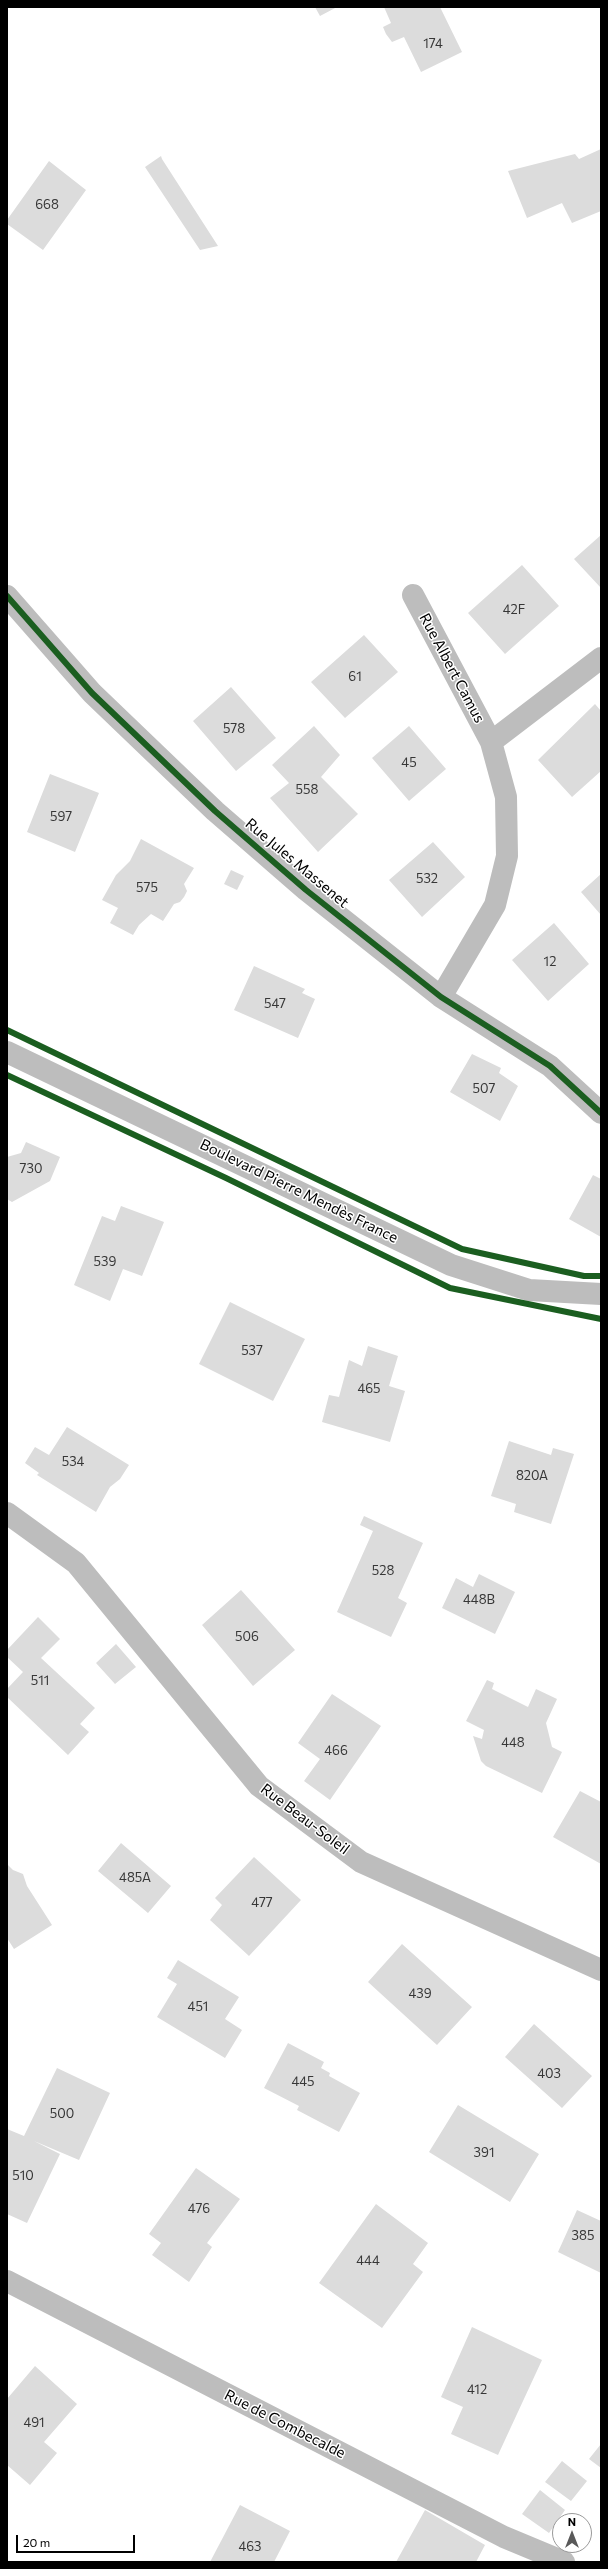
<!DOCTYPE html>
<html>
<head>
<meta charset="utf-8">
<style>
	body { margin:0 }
	#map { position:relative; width:608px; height:2569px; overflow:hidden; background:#fff; font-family:Commissioner,sans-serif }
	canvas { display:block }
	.frame { position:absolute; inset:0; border:8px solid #000; pointer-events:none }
	.north { position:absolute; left:552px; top:2513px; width:40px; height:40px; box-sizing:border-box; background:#fff; border:1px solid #999; border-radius:50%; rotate:0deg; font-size:11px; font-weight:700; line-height:16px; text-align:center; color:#000 }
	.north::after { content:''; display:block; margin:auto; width:14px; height:18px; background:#595959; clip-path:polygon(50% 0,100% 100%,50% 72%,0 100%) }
	.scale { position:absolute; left:16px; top:2535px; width:119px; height:18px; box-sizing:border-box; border:2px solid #000; border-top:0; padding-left:5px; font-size:12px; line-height:14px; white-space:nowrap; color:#000; -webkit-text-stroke:3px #fff; paint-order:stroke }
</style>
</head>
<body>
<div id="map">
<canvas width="608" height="2569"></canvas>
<div class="frame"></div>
<div class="north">N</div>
<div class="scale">20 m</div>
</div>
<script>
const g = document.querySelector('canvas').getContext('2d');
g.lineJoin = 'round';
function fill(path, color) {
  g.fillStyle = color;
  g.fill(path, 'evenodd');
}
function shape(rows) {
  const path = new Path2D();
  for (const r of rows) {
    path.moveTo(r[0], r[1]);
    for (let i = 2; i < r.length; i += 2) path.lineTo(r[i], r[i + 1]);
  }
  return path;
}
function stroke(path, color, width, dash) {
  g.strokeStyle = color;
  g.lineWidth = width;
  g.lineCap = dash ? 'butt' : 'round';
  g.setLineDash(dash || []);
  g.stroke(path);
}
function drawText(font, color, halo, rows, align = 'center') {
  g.font = font + ' Commissioner,sans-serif';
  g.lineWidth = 3;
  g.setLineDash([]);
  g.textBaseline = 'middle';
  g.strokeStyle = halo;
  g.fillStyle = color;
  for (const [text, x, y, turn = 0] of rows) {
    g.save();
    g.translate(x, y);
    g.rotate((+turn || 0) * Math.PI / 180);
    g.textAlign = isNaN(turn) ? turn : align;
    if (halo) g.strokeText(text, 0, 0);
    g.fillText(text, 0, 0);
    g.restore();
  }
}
const building = shape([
	[315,7,337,7,320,16],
	[384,7,440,7,462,52,421,72,404,37,392,42,386,34,383,27,391,23],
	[601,149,601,211,572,223,562,203,527,218,508,171,575,154,579,159],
	[161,156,162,159,218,246,200,250,145,167],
	[49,161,86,190,43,250,7,224,7,220],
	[601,535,601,588,574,559],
	[522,565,559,606,505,654,468,613],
	[364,635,398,672,345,718,311,682],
	[231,687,276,738,236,771,193,721],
	[595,704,601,711,601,771,572,797,538,760],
	[314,726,340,755,321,777,358,814,318,852,270,798,289,783,272,765],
	[409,726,446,769,409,801,372,758],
	[50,774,99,793,75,852,27,832],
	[141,839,194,868,184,884,187,891,184,897,180,902,174,904,163,921,151,914,139,925,133,935,110,923,118,908,102,900,116,875,130,861],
	[433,842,465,877,422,917,389,880],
	[231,870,244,876,237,890,224,884],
	[601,874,601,915,581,892],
	[554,923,589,964,548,1001,512,960],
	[254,966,305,989,302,993,315,999,298,1038,234,1010],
	[472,1054,501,1068,499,1073,518,1086,500,1121,450,1092],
	[26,1142,60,1157,50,1181,12,1202,7,1199,7,1157,21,1153],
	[593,1175,601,1179,601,1237,569,1219],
	[121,1206,164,1222,142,1276,123,1269,110,1301,74,1285,102,1216,115,1221],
	[230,1302,305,1339,273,1401,199,1364],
	[368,1346,398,1356,389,1386,405,1391,390,1442,322,1422,329,1395,339,1397,349,1360,362,1366],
	[67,1427,129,1465,120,1479,110,1487,96,1512,37,1475,39,1473,25,1463,35,1447,49,1455],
	[509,1441,551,1455,553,1448,574,1454,551,1524,514,1512,516,1504,491,1496],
	[364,1516,423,1543,398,1598,407,1603,391,1637,337,1612,373,1531,360,1525],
	[479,1574,515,1592,495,1634,442,1608,456,1578,473,1587],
	[241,1590,295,1650,253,1686,202,1625],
	[38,1617,60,1639,41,1658,95,1708,80,1724,89,1732,68,1755,7,1697,7,1689,23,1672,7,1657,7,1650],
	[116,1644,136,1667,115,1684,96,1663],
	[487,1680,494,1683,492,1689,528,1707,536,1689,557,1699,546,1723,552,1747,562,1752,542,1793,486,1766,481,1761,473,1736,482,1739,484,1730,466,1721],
	[332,1694,381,1726,330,1800,304,1781,320,1759,298,1743],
	[580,1791,601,1802,601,1864,553,1837],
	[121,1843,171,1886,148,1913,98,1871],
	[254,1857,301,1900,249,1956,210,1920,222,1905,215,1898],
	[7,1864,13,1870,23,1874,27,1886,52,1925,14,1949,7,1938],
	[402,1944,472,2007,437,2045,368,1982],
	[178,1960,239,1997,225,2019,242,2030,225,2058,157,2017,177,1984,167,1978],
	[534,2024,592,2076,562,2108,505,2057],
	[288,2043,324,2062,321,2068,330,2073,329,2076,360,2093,339,2132,297,2110,299,2106,264,2088],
	[57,2068,110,2093,79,2160,34,2141,60,2154,27,2223,7,2214,7,2129,24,2136],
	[458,2105,539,2154,510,2202,429,2152],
	[196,2168,240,2199,207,2243,212,2247,189,2282,152,2255,161,2243,149,2234],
	[376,2204,428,2243,413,2264,423,2272,382,2328,319,2283],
	[577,2210,601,2221,601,2273,558,2252],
	[472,2327,542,2360,498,2455,451,2434,463,2407,441,2397],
	[35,2366,77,2404,44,2442,57,2453,30,2485,7,2465,7,2399],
	[601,2444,601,2468,589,2459],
	[562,2461,587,2481,571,2501,545,2482],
	[540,2490,565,2510,549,2533,522,2514],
	[240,2505,290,2531,274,2562,210,2562],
	[425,2510,485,2545,476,2562,396,2562]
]);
const minor = shape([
	[413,595,491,742,506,797,507,856,495,905,441,997],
	[7,596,92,693,215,811,306,890,441,997,550,1066,601,1113],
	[491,742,601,658],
	[7,1052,451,1265,529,1290,601,1294],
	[7,1513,76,1563,259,1786,361,1862,601,1970],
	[7,2281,504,2537,564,2562]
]);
const cycleway = shape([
	[7,596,92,693,215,811,306,890,441,997,550,1066,601,1113],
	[7,1030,462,1249,584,1276,601,1276],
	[7,1075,226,1178,450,1288,601,1319]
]);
const numberNames = [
	["174",433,44],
	["668",47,205],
	["42F",514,610],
	["61",355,677],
	["578",234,729],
	["45",409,763],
	["558",307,790],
	["597",61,817],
	["532",427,879],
	["575",147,888],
	["12",550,962],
	["547",275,1004],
	["507",484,1089],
	["730",31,1169],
	["539",105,1262],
	["537",252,1351],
	["465",369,1389],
	["534",73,1462],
	["820A",532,1476],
	["528",383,1571],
	["448B",479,1600],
	["506",247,1637],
	["511",40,1681],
	["448",513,1743],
	["466",336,1751],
	["485A",135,1878],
	["477",262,1903],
	["439",420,1994],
	["451",198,2007],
	["403",549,2074],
	["445",303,2082],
	["500",62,2114],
	["391",484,2153],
	["510",23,2176],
	["476",199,2209],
	["385",583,2236],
	["444",368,2261],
	["412",477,2390],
	["491",34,2423],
	["463",250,2547]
];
const streetNames = [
	["Rue Albert Camus",452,668,62],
	["Rue Jules Massenet",297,863,40],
	["Boulevard Pierre Mendès France",299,1191,26],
	["Rue Beau-Soleil",305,1819,37],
	["Rue de Combecalde",285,2424,27]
];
fill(building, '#dcdcdc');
stroke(minor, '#bdbdbd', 22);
stroke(cycleway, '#1b5e20', 6);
drawText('13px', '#373737', null, numberNames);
drawText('15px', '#000', '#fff', streetNames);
</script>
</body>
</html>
